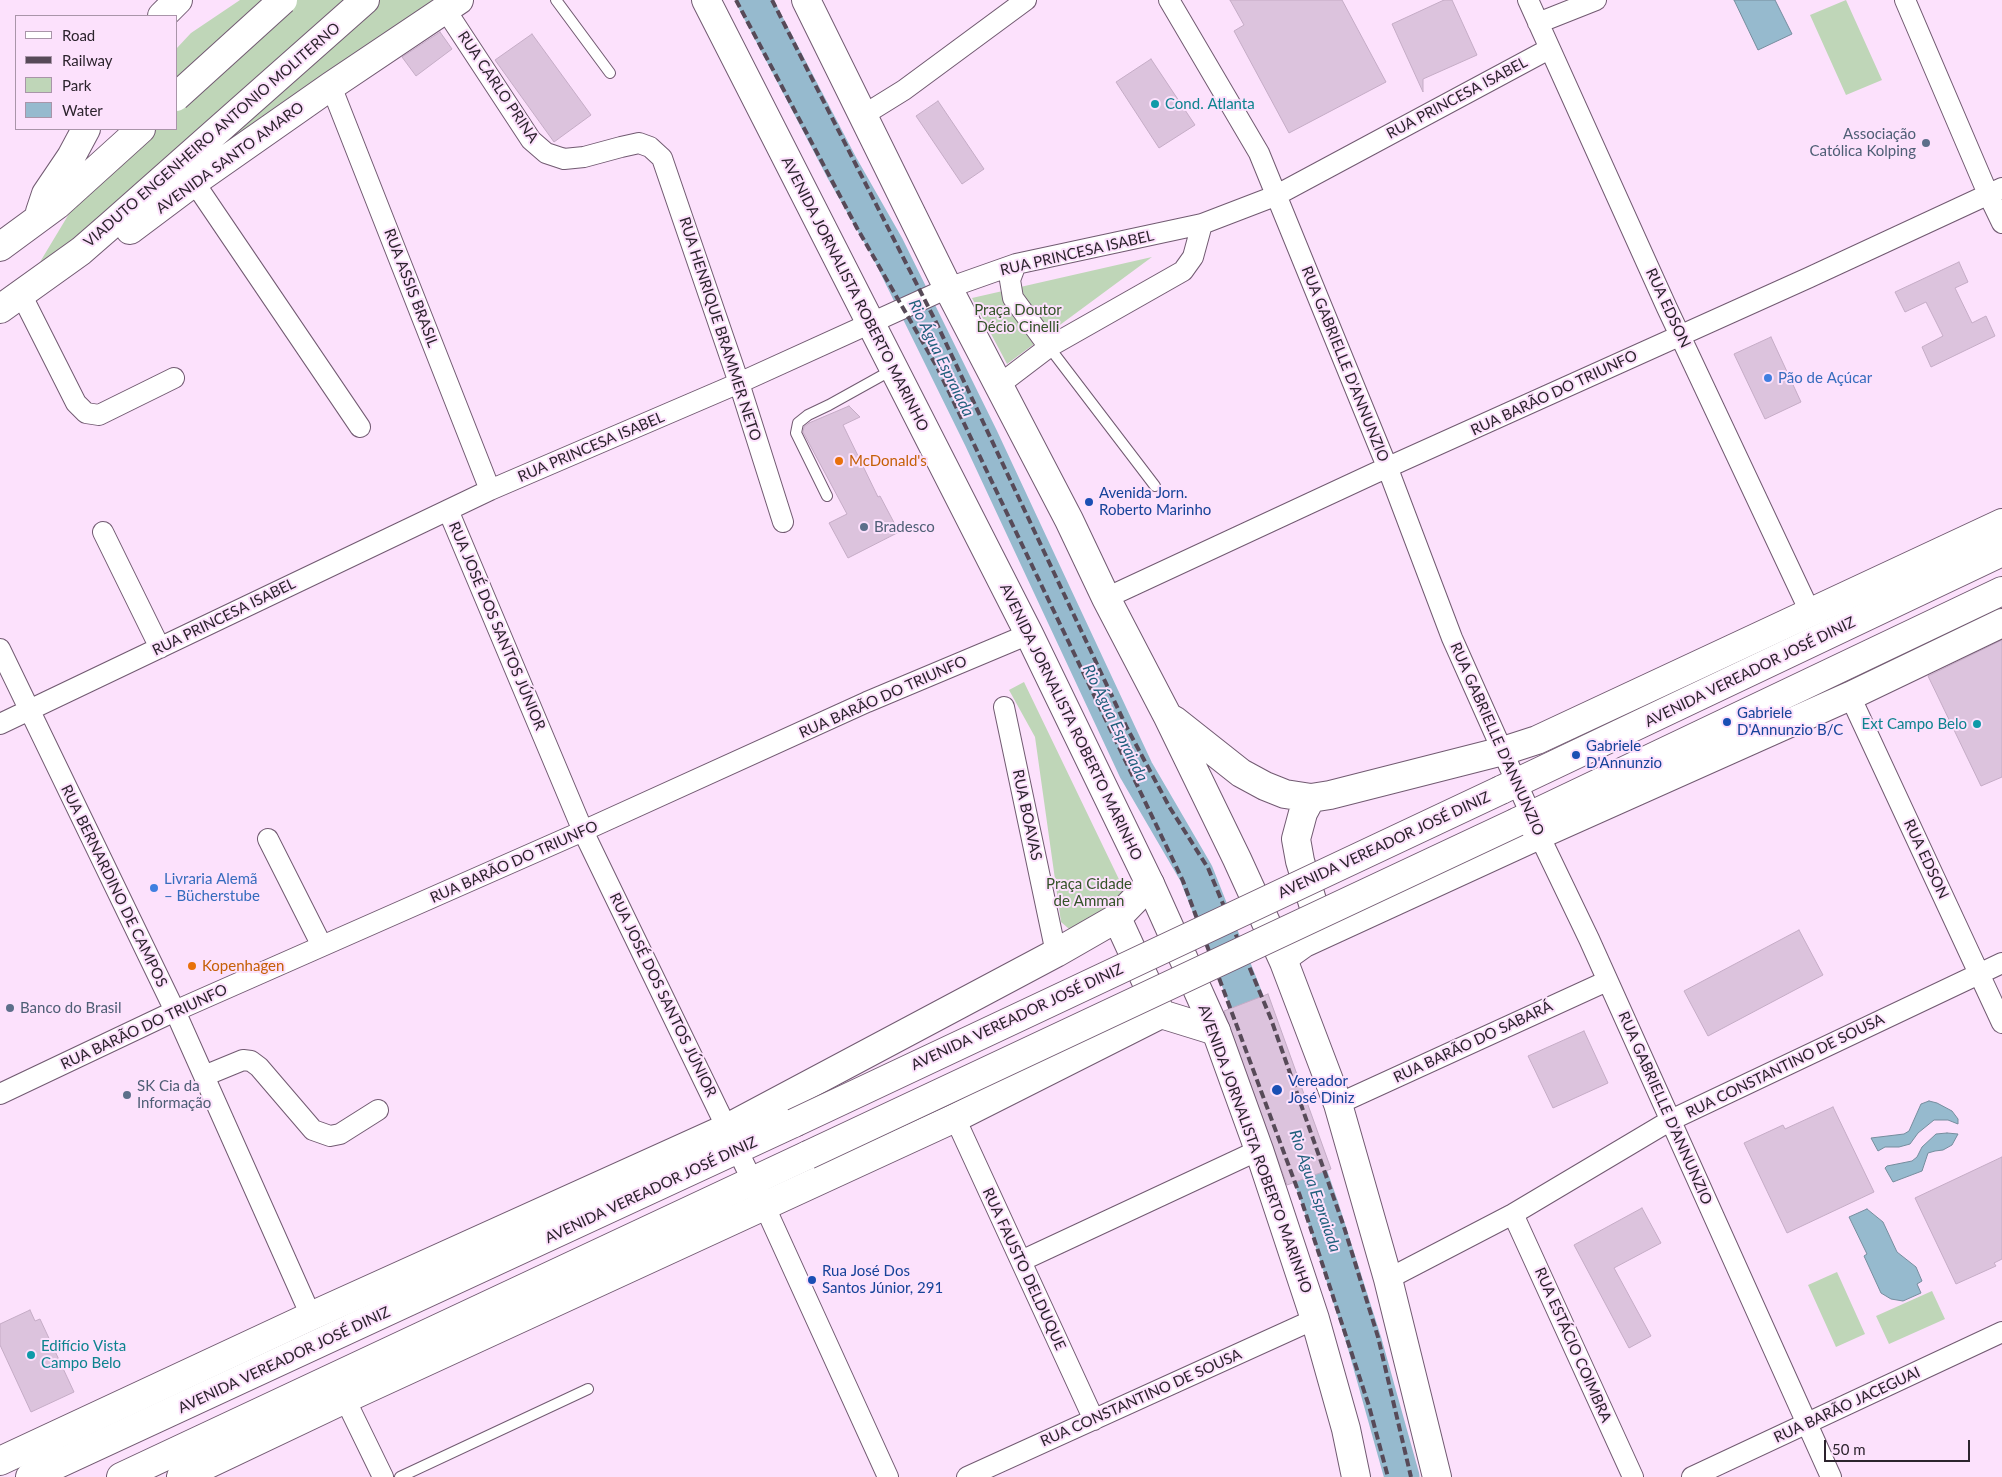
<!DOCTYPE html>
<html>
<head>
<meta charset="utf-8">
<style>
	body { margin:0 }
	#map { position:relative; width:2002px; height:1477px; overflow:hidden; background:#fce1fc; font-family:Lato,sans-serif }
	canvas { display:block }
	.legend { position:absolute; left:15px; top:15px; width:162px; height:115px; box-sizing:border-box; background:#fce1fc; border:1px solid #a995a9; margin:0; padding:6px 9px; list-style:none; font-size:15px; color:#2c232d }
	.legend li { display:flex; align-items:center; gap:10px; height:25px }
	.legend b { width:25px; border:1px solid #a995a9 }
	.scale { position:absolute; left:1824px; top:1440px; width:146px; height:22px; box-sizing:border-box; border:2px solid #2c232d; border-top:0; padding-left:6px; font-size:15px; line-height:18px; white-space:nowrap; color:#2c232d; -webkit-text-stroke:4px #fce1fc; paint-order:stroke }
</style>
</head>
<body>
<div id="map">
<canvas width="2002" height="1477"></canvas>
<ul class="legend">
<li><b style="height:6px;background:#fff"></b>Road</li>
<li><b style="height:6px;background:#574a58"></b>Railway</li>
<li><b style="height:14px;background:#bfd6b8"></b>Park</li>
<li><b style="height:14px;background:#96bace"></b>Water</li>
</ul>
<div class="scale">50 m</div>
</div>
<script>
const g = document.querySelector('canvas').getContext('2d');
g.lineJoin = 'round';
function fill(path, color) {
  g.fillStyle = color;
  g.fill(path, 'evenodd');
}
function shape(rows) {
  const path = new Path2D();
  for (const r of rows) {
    path.moveTo(r[0], r[1]);
    for (let i = 2; i < r.length; i += 2) path.lineTo(r[i], r[i + 1]);
  }
  return path;
}
function stroke(path, color, width, dash) {
  g.strokeStyle = color;
  g.lineWidth = width;
  g.lineCap = dash ? 'butt' : 'round';
  g.setLineDash(dash || []);
  g.stroke(path);
}
function drawText(font, color, halo, rows, align = 'center') {
  g.font = font + ' Lato,sans-serif';
  g.lineWidth = 4;
  g.setLineDash([]);
  g.textBaseline = 'middle';
  g.strokeStyle = halo;
  g.fillStyle = color;
  for (const [text, x, y, turn = 0] of rows) {
    g.save();
    g.translate(x, y);
    g.rotate((+turn || 0) * Math.PI / 180);
    g.textAlign = isNaN(turn) ? turn : align;
    if (halo) g.strokeText(text, 0, 0);
    g.fillText(text, 0, 0);
    g.restore();
  }
}
const green = shape([
	[240,0,448,0,363,58,40,262,120,129,176,129,176,49,191,33],
	[1846,0,1882,80,1846,95,1810,15],
	[1152,257,1007,364,972,298],
	[1024,682,1127,896,1076,935,1061,922,1035,737,1009,690],
	[1837,1272,1865,1334,1836,1347,1808,1285],
	[1932,1291,1945,1319,1889,1344,1876,1316]
]);
const water = shape([
	[1734,0,1775,0,1792,34,1758,50,1734,0],
	[1929,1101,1937,1103,1952,1111,1958,1119,1958,1124,1948,1120,1934,1120,1918,1133,1910,1144,1899,1147,1885,1147,1878,1151,1871,1138,1904,1134,1909,1131,1921,1104,1929,1101],
	[1947,1133,1958,1134,1952,1145,1943,1150,1935,1151,1928,1153,1922,1171,1893,1182,1885,1168,1887,1166,1912,1161,1917,1157,1922,1147,1936,1134,1947,1133],
	[1867,1209,1883,1222,1897,1252,1916,1267,1922,1281,1917,1284,1921,1293,1903,1301,1891,1299,1881,1293,1864,1256,1867,1254,1849,1217,1867,1209]
]);
const river = shape([
	[754,0,842,168,887,247,981,438,1136,770,1196,873,1265,1047],
	[1295,1132,1321,1206,1364,1341,1402,1477]
]);
const building = shape([
	[1230,0,1342,0,1386,82,1289,133,1234,31,1244,25,1230,0],
	[1444,0,1452,0,1477,55,1423,79,1423,92,1392,24,1444,0],
	[440,32,452,49,416,76,402,57,440,32],
	[532,34,591,115,554,142,495,60,532,34],
	[1151,59,1195,125,1159,148,1116,82,1151,59],
	[938,101,984,169,962,184,916,116,938,101],
	[1959,262,1968,282,1955,288,1972,323,1986,316,1995,336,1931,367,1922,347,1943,336,1926,302,1905,312,1895,292,1959,262],
	[1771,337,1801,402,1765,419,1734,354,1771,337],
	[849,406,860,417,843,425,878,497,880,496,899,532,848,558,829,523,847,514,803,432,804,427,809,423,849,406],
	[2002,640,2002,777,1981,786,1928,676,2002,640],
	[1799,930,1823,975,1708,1036,1684,991,1799,930],
	[1268,994,1331,1169,1287,1185,1224,1011,1268,994],
	[1584,1031,1608,1083,1553,1108,1528,1056,1584,1031],
	[1833,1107,1874,1192,1787,1233,1744,1143,1783,1125,1785,1129,1833,1107],
	[2002,1157,2002,1259,1994,1263,1996,1266,1956,1284,1915,1198,2002,1157],
	[1642,1208,1661,1243,1614,1268,1651,1336,1629,1348,1574,1245,1642,1208],
	[30,1310,35,1321,40,1319,74,1392,31,1412,0,1345,0,1324,30,1310]
]);
const lane = shape([
	[556,0,610,73],
	[1049,347,1155,486],
	[827,496,796,433,798,423,808,415,829,405,892,370],
	[400,1477,588,1389]
]);
const street = shape([
	[1169,0,1259,153,1388,469,1452,638,1531,815],
	[1528,0,1667,308,1811,614],
	[1905,0,1988,194,2002,223],
	[445,9,531,140,546,153,564,159,584,157,621,147,639,143,650,147,662,158,739,383,783,522],
	[1538,23,1596,0],
	[331,86,490,490],
	[862,116,904,90,1026,0],
	[194,182,360,427],
	[1016,264,1010,280,1013,298,1049,347],
	[21,294,76,403,86,413,99,415,174,378],
	[999,385,1049,347,1183,271,1193,257,1202,224],
	[448,510,583,831,765,1207,888,1477],
	[103,532,160,648],
	[1106,598,1375,473,1808,278,2002,188],
	[0,649,175,1011,311,1316],
	[1850,696,2002,1023],
	[1004,707,1056,953],
	[0,724,490,490,739,383,948,288,1016,264,1202,224,1275,196,1549,49],
	[1539,835,1589,939,1831,1477],
	[268,839,322,946],
	[204,1076,243,1060,251,1061,259,1067,313,1130,330,1136,340,1134,378,1110],
	[0,1094,175,1011,583,831,867,702,1029,634],
	[1338,1104,1607,981],
	[955,1118,1094,1420],
	[1513,1214,1633,1477],
	[1021,1261,1259,1150],
	[1388,1279,1513,1214,1671,1120,2002,963],
	[345,1399,383,1477],
	[967,1477,1315,1319],
	[1692,1477,2002,1332]
]);
const secondary = shape([
	[1503,751,1537,740,2002,523],
	[1531,815,1539,835,1850,696,2002,623],
	[1117,918,1161,1014],
	[0,1461,311,1316,727,1128,1056,953,1117,918,1150,884],
	[181,1477,345,1399,955,1118,1161,1014,1216,1031]
]);
const primary = shape([
	[706,0,1029,634,1150,884,1216,1031,1259,1150,1315,1319,1346,1429,1356,1477],
	[806,0,948,288,1069,520,1106,598,1167,715,1237,859,1284,962,1338,1104,1388,1279,1437,1477],
	[162,16,178,0],
	[40,212,46,194,71,157,86,129],
	[130,230,194,182,331,86,459,0],
	[0,247,57,205,141,129],
	[0,309,81,251,112,224,365,0],
	[1174,720,1241,773,1265,786,1285,794,1311,798,1330,795,1503,751],
	[1501,790,2002,552],
	[1311,798,1303,813,1296,839,1300,861,1318,920,1325,927,1333,929],
	[1517,822,2002,591],
	[1284,962,1290,953,1304,943,1539,835],
	[30,1477,794,1123],
	[121,1477,808,1155]
]);
const rail = shape([
	[736,0,857,228,937,367,1183,881,1300,1196,1369,1406,1388,1477],
	[772,0,936,322,1127,728,1170,808,1208,868,1271,1019,1344,1227,1378,1337,1411,1477]
]);
const primaryBridge = shape([
	[176,97,283,0],
	[794,1123,1501,790],
	[808,1155,1517,822]
]);
const markers = [
	[1155,104,5,"#0f9aa8"],
	[1926,143,5,"#5c6f8a"],
	[1768,378,5,"#3f7fe0"],
	[839,461,5,"#e8710a"],
	[1089,502,5,"#1a4fb4"],
	[864,527,5,"#5c6f8a"],
	[1727,722,5,"#1a4fb4"],
	[1977,724,5,"#0f9aa8"],
	[1576,755,5,"#1a4fb4"],
	[154,888,5,"#3f7fe0"],
	[192,966,5,"#e8710a"],
	[10,1008,5,"#5c6f8a"],
	[1277,1090,6,"#1a4fb4"],
	[127,1095,5,"#5c6f8a"],
	[812,1280,5,"#1a4fb4"],
	[31,1355,5,"#0f9aa8"]
];
const streetNames = [
	["RUA CARLO PRINA",498,87,56],
	["RUA PRINCESA ISABEL",1457,98,-28],
	["VIADUTO ENGENHEIRO ANTONIO MOLITERNO",212,135,-41],
	["AVENIDA SANTO AMARO",230,158,-36],
	["RUA PRINCESA ISABEL",1077,253,-13],
	["RUA ASSIS BRASIL",411,288,69],
	["AVENIDA JORNALISTA ROBERTO MARINHO",855,294,63],
	["RUA EDSON",1668,308,65],
	["RUA HENRIQUE BRAMMER NETO",720,329,72],
	["RUA GABRIELLE D'ANNUNZIO",1345,364,68],
	["RUA BARÃO DO TRIUNFO",1554,393,-25],
	["RUA PRINCESA ISABEL",591,447,-23],
	["RUA PRINCESA ISABEL",224,617,-26],
	["RUA JOSÉ DOS SANTOS JÚNIOR",497,626,67],
	["AVENIDA VEREADOR JOSÉ DINIZ",1750,672,-26],
	["RUA BARÃO DO TRIUNFO",883,697,-24],
	["AVENIDA JORNALISTA ROBERTO MARINHO",1071,722,64],
	["RUA GABRIELLE D'ANNUNZIO",1497,739,66],
	["RUA BOAVAS",1027,815,78],
	["AVENIDA VEREADOR JOSÉ DINIZ",1384,845,-25],
	["RUA EDSON",1926,859,65],
	["RUA BARÃO DO TRIUNFO",514,862,-24],
	["RUA BERNARDINO DE CAMPOS",114,886,64],
	["RUA JOSÉ DOS SANTOS JÚNIOR",663,995,64],
	["AVENIDA VEREADOR JOSÉ DINIZ",1017,1017,-25],
	["RUA BARÃO DO TRIUNFO",144,1027,-25],
	["RUA BARÃO DO SABARÁ",1473,1042,-25],
	["RUA CONSTANTINO DE SOUSA",1785,1066,-26],
	["RUA GABRIELLE D'ANNUNZIO",1665,1108,66],
	["AVENIDA JORNALISTA ROBERTO MARINHO",1255,1149,70],
	["AVENIDA VEREADOR JOSÉ DINIZ",651,1190,-25],
	["RUA FAUSTO DELDUQUE",1024,1269,65],
	["RUA ESTÁCIO COIMBRA",1573,1345,66],
	["AVENIDA VEREADOR JOSÉ DINIZ",284,1360,-25],
	["RUA CONSTANTINO DE SOUSA",1141,1398,-24],
	["RUA BARÃO JACEGUAI",1847,1405,-25]
];
const cultureNames = [
	["Cond. Atlanta",1165,104],
	["Ext Campo Belo",1967,724,"right"],
	["Edifício Vista",41,1346],
	["Campo Belo",41,1363]
];
const serviceNames = [
	["Associação",1916,134,"right"],
	["Católica Kolping",1916,151,"right"],
	["Bradesco",874,527],
	["Banco do Brasil",20,1008],
	["SK Cia da",137,1086],
	["Informação",137,1103]
];
const parkNames = [
	["Praça Doutor",1018,310],
	["Décio Cinelli",1018,327],
	["Praça Cidade",1089,884],
	["de Amman",1089,901]
];
const shopNames = [
	["Pão de Açúcar",1778,378],
	["Livraria Alemã",164,879],
	["– Bücherstube",164,896]
];
const foodNames = [
	["McDonald's",849,461],
	["Kopenhagen",202,966]
];
const transitNames = [
	["Avenida Jorn.",1099,493],
	["Roberto Marinho",1099,510],
	["Gabriele",1737,713],
	["D'Annunzio B/C",1737,730],
	["Gabriele",1586,746],
	["D'Annunzio",1586,763],
	["Vereador",1288,1081],
	["José Diniz",1288,1098],
	["Rua José Dos",822,1271],
	["Santos Júnior, 291",822,1288]
];
const waterNames = [
	["Rio Água Espraiada",941,358,64],
	["Rio Água Espraiada",1115,723,64],
	["Rio Água Espraiada",1315,1191,71]
];
fill(green, '#bfd6b8');
fill(water, '#96bace');
stroke(water, '#768d9e', 1);
stroke(river, '#96bace', 35);
fill(building, '#dcc3dd');
stroke(building, '#c5acc6', 1);
stroke(lane, '#715a71', 12);
stroke(street, '#715a71', 22);
stroke(secondary, '#715a71', 30);
stroke(primary, '#715a71', 30);
stroke(lane, '#fff', 10);
stroke(street, '#fff', 20);
stroke(secondary, '#fff', 28);
stroke(primary, '#fff', 28);
stroke(rail, '#574a58', 4, [8, 4]);
stroke(primaryBridge, '#715a71', 30, []);
stroke(primaryBridge, '#fff', 28);
for (const [x, y, r, color] of markers) {
  const dot = new Path2D();
  dot.arc(x, y, r, 0, 2 * Math.PI);
  g.fillStyle = color;
  g.fill(dot);
  stroke(dot, '#fce1fc', 2);
}
drawText('15px', '#2c232d', '#fce1fc', streetNames);
drawText('15px', '#0d838f', '#fce1fc', cultureNames, 'left');
drawText('15px', '#4e5e75', '#fce1fc', serviceNames, 'left');
drawText('15px', '#335328', '#fce1fc', parkNames);
drawText('15px', '#366cbe', '#fce1fc', shopNames, 'left');
drawText('15px', '#c56008', '#fce1fc', foodNames, 'left');
drawText('15px', '#164399', '#fce1fc', transitNames, 'left');
drawText('italic 16px', '#1e5f7b', '#fce1fc', waterNames);
</script>
</body>
</html>
